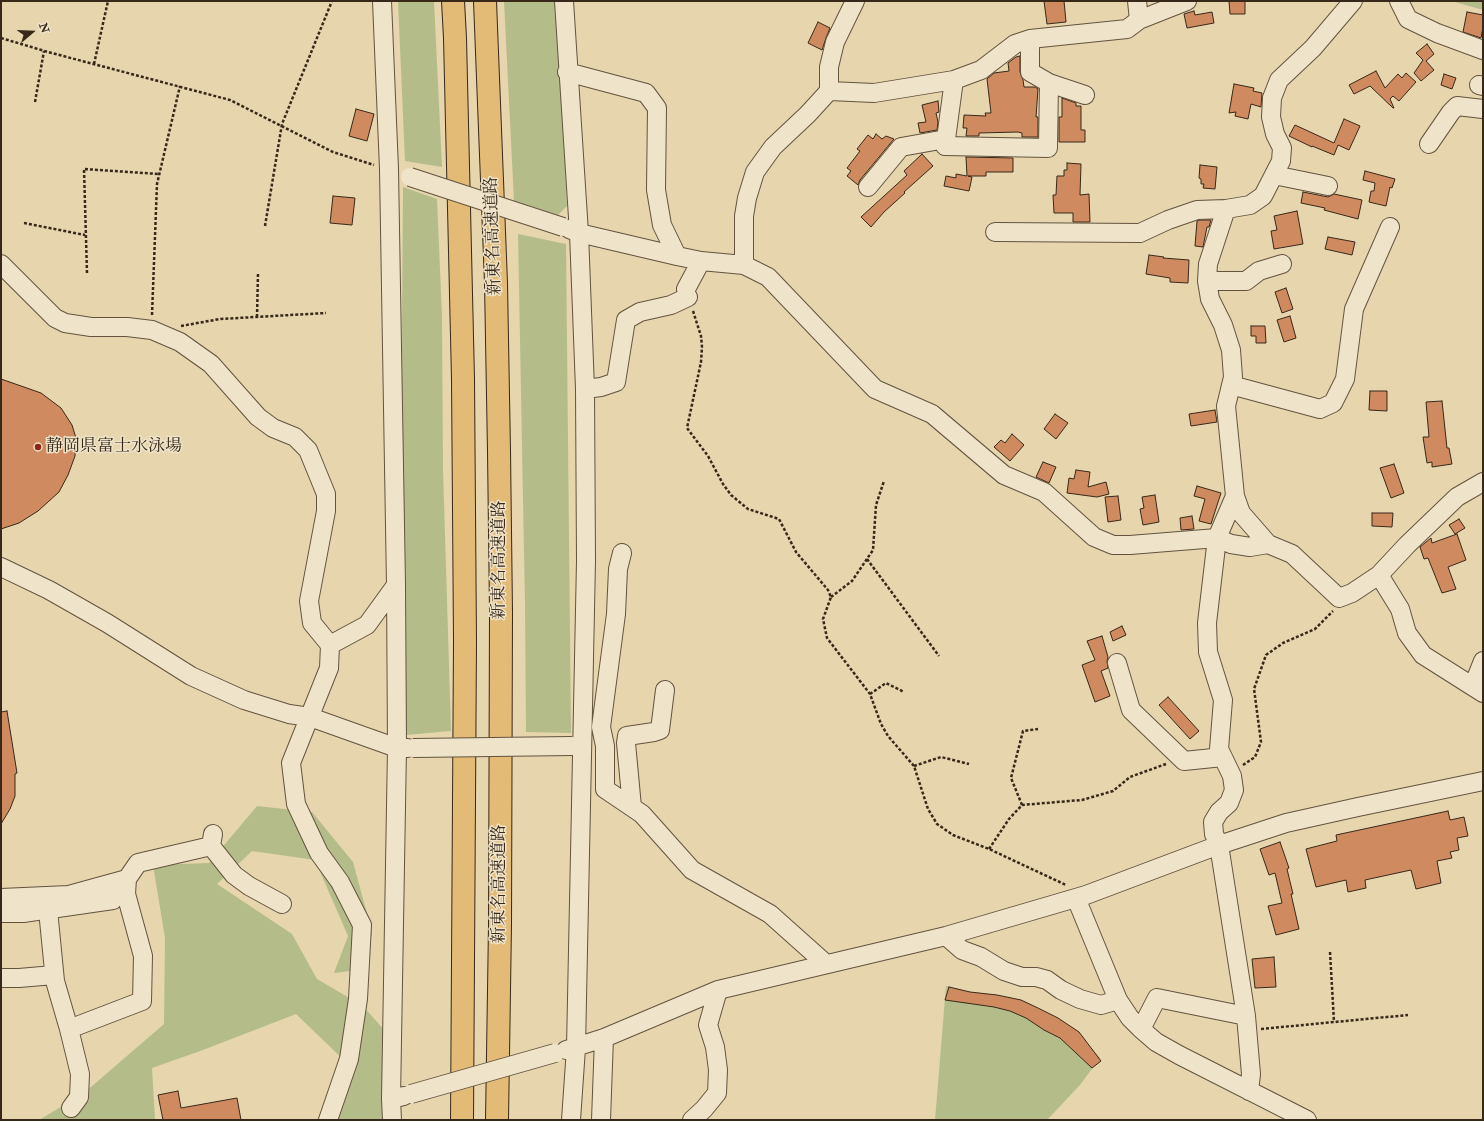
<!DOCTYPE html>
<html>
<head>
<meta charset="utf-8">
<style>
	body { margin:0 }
	#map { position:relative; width:1484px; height:1121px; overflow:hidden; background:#e6d5ad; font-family:"IM FELL Double Pica",serif }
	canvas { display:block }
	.frame { position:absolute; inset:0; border:2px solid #37281a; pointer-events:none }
	.north { position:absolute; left:12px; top:12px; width:40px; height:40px; -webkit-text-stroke:3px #efe4ca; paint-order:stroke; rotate:71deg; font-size:11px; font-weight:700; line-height:16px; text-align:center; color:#37281a }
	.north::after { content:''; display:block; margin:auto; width:14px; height:18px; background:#37281a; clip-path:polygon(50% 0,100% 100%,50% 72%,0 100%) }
</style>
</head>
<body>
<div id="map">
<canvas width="1484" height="1121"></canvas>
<div class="frame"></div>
<div class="north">N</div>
</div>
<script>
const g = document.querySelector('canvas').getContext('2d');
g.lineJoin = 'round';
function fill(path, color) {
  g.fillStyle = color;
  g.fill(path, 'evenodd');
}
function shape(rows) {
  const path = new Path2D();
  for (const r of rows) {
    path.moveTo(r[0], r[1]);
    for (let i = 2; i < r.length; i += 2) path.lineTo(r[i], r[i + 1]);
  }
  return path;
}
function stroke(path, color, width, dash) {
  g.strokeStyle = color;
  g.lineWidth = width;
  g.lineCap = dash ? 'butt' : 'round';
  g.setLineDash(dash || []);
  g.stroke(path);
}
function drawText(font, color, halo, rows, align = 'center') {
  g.font = font + ' "IM FELL Double Pica","Noto Serif JP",serif';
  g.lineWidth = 3;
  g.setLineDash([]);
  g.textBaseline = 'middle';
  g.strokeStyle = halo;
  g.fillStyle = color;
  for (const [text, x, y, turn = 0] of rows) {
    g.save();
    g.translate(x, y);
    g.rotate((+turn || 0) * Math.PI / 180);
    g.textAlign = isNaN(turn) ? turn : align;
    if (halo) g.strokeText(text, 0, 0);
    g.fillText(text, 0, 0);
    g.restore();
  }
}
const green = shape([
	[398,1,434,1,442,167,405,161],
	[504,1,557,1,567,206,558,215,514,201],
	[1454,1,1483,1,1483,10,1455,2],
	[403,187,437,199,442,316,443,469,451,731,406,735,401,461],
	[518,234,566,244,571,733,526,732,525,604],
	[257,806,312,812,353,862,372,932,367,969,334,973,348,936,315,860,252,851,217,884,292,934,317,979,363,1006,392,1039,386,1120,333,1120,350,1066,296,1014,203,1050,152,1068,155,1120,39,1120,84,1093,164,1024,165,938,153,865,209,863],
	[946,986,1028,1005,1089,1046,1100,1058,1080,1085,1047,1120,935,1120]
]);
const building = shape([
	[1044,1,1064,1,1066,22,1047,24,1044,1],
	[1229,1,1245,1,1245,14,1230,14,1229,1],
	[1194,11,1195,15,1212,12,1214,23,1187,28,1184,14,1194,11],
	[1467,12,1483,15,1483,27,1481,38,1463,32,1467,12],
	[818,22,830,28,826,38,822,50,808,43,818,22],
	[1427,44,1434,54,1426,61,1434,70,1421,81,1414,73,1423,60,1416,53,1427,44],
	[1020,56,1020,72,1023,80,1024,87,1035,87,1038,89,1036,117,1038,117,1038,137,1022,137,1022,133,1018,132,979,133,979,136,966,136,967,128,963,128,964,115,986,116,985,113,991,113,987,79,994,73,1009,71,1008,63,1016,57,1020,56],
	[1376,71,1385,88,1398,74,1402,78,1406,73,1416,82,1399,101,1393,96,1390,99,1394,108,1393,108,1370,86,1354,94,1349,85,1376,71],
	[1444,74,1456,78,1452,89,1441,85,1444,74],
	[1234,84,1254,88,1253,91,1262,93,1261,107,1251,104,1248,119,1235,116,1236,112,1229,113,1234,84],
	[1062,98,1076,103,1076,106,1081,106,1081,130,1085,130,1085,142,1059,142,1059,117,1062,117,1062,98],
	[938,101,939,112,936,113,938,122,937,130,920,133,918,123,926,122,922,105,938,101],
	[356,109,374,114,367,141,349,136,356,109],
	[1344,119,1360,126,1349,150,1338,145,1334,155,1312,146,1312,147,1289,136,1295,125,1334,143,1344,119],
	[876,134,882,139,886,136,894,139,860,180,858,185,847,176,851,171,847,168,860,151,857,149,868,135,873,139,876,134],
	[922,154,933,166,904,192,905,193,884,212,871,227,861,217,907,175,904,171,922,154],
	[966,157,1013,158,1013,172,986,172,986,176,968,176,972,177,969,191,944,186,946,176,956,178,956,174,967,176,966,157],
	[1067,163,1081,164,1080,195,1089,194,1090,222,1073,222,1073,213,1054,213,1053,195,1056,195,1057,176,1064,176,1064,170,1067,170,1067,163],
	[1200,165,1217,167,1215,189,1203,188,1204,184,1201,184,1201,179,1199,178,1200,165],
	[1365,171,1395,179,1392,188,1390,187,1386,206,1369,202,1371,191,1374,191,1375,183,1363,180,1365,171],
	[1303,192,1328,197,1334,194,1362,200,1358,219,1324,210,1325,208,1301,203,1303,192],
	[333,196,355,198,352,225,330,223,333,196],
	[1297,211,1303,244,1274,249,1271,231,1277,230,1274,216,1297,211],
	[1199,220,1211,220,1209,227,1207,227,1203,247,1195,246,1197,221,1199,220],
	[1328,237,1355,242,1352,255,1325,249,1328,237],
	[1149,255,1164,257,1163,258,1189,260,1188,283,1170,282,1170,278,1146,274,1149,255],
	[1286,288,1293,309,1282,313,1275,292,1286,288],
	[1290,316,1296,338,1284,342,1277,320,1290,316],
	[1251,326,1265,326,1266,343,1256,343,1256,336,1251,336,1251,326],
	[1,379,41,393,61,408,72,425,76,438,75,456,68,475,59,492,38,511,19,523,1,529,1,379],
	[1370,391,1387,391,1387,411,1369,410,1370,391],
	[1442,401,1447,448,1449,448,1452,464,1432,467,1432,462,1427,463,1423,437,1429,437,1426,402,1442,401],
	[1215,410,1217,422,1191,426,1189,414,1215,410],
	[1055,414,1068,423,1056,439,1044,429,1055,414],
	[1012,434,1024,445,1010,461,994,447,1001,440,1005,443,1012,434],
	[1043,462,1056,467,1049,483,1036,477,1043,462],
	[1394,464,1404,493,1391,498,1380,468,1394,464],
	[1076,470,1090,472,1088,487,1106,482,1109,494,1097,497,1067,493,1069,478,1074,479,1076,470],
	[1197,486,1221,493,1211,524,1199,521,1205,499,1194,496,1197,486],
	[1155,495,1159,522,1143,525,1140,509,1144,508,1142,497,1155,495],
	[1118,496,1121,520,1108,522,1105,497,1118,496],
	[1372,513,1393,513,1392,527,1372,526,1372,513],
	[1192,516,1194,529,1181,530,1180,518,1192,516],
	[1459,519,1465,528,1455,534,1449,525,1459,519],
	[1457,534,1466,560,1448,567,1456,589,1442,593,1428,558,1424,559,1420,547,1431,538,1432,543,1457,534],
	[1122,626,1126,635,1113,641,1110,632,1122,626],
	[1102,636,1108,657,1107,661,1108,668,1101,671,1110,696,1095,702,1082,665,1095,660,1087,641,1102,636],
	[1168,697,1199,731,1190,739,1159,705,1168,697],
	[7,711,17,773,15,774,15,796,10,809,1,824,1,712,7,711],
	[1448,811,1450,820,1464,817,1468,836,1457,838,1459,850,1450,852,1452,858,1437,861,1441,883,1416,889,1411,870,1365,880,1366,888,1348,892,1346,880,1316,887,1306,849,1337,841,1336,835,1448,811],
	[1280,842,1289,868,1287,869,1293,894,1291,894,1299,929,1276,935,1268,906,1282,903,1275,873,1269,875,1260,849,1280,842],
	[1274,957,1276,987,1255,988,1252,959,1274,957],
	[949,987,970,992,997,995,1021,1000,1038,1008,1058,1018,1079,1032,1101,1061,1092,1068,1060,1038,1044,1030,1026,1018,1010,1011,994,1007,945,1000,949,987],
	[178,1091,181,1108,237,1098,241,1120,163,1120,158,1095,178,1091]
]);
const path = shape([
	[1,38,48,52,230,100,333,152,374,165],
	[94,64,108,1],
	[35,102,44,51],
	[24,223,85,235],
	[265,226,282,124,332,1],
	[87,273,84,169,159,174],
	[693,311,701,336,702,347,701,362,687,428,708,456,723,484,731,495,748,509,779,519,796,552,828,590,831,597,823,619,827,638,870,694,881,724,888,736,914,766,928,809,937,824,953,835,989,849,1066,885],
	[152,315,157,184,180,86],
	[257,317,258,273],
	[181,326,220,319,326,313],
	[867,559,939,656],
	[831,597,852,581,873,550,876,505,884,481],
	[870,694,886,683,904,692],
	[1243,765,1255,757,1261,742,1254,689,1266,655,1283,643,1315,629,1333,611],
	[914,766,941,757,969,764],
	[1022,805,1011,778,1023,731,1038,729],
	[989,849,1009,819,1022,805,1082,800,1113,791,1130,777,1166,764],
	[1330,952,1334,1022],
	[1261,1029,1408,1015]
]);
const minor = shape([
	[382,1,389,169,396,585,397,748,391,1099],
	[564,1,579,233,585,389,586,561,576,1048,571,1120],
	[1137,1,1139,20],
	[1399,1,1408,19,1437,33,1483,50],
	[567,72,646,93,657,108,656,190,662,225,677,256],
	[1049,83,1085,95],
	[1479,85,1483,86],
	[829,91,874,93,954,80,981,70,1015,44,1030,39,1127,29,1139,20,1187,1],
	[946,139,954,80],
	[1429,144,1451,112,1457,106,1483,109],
	[1274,175,1328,186],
	[868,187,901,147,946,139,945,146,1048,148,1049,83,1030,72,1030,39],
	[569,229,579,233,677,256,701,261,744,265,768,277,875,389,932,414,1004,475,1044,492,1094,537,1113,545,1130,545,1217,538,1231,544,1250,547,1268,544,1292,554,1339,598,1352,593,1379,575,1407,545,1457,497,1483,482],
	[995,232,1140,233,1168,220,1197,210,1226,209],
	[1,264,55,318,65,323,91,327,127,327,152,330,180,342,211,364,258,417,273,428,295,437,308,450,326,494,326,511,309,601,312,623,330,645,329,668,291,763,296,804,319,853,340,882,362,925,358,999,349,1059,328,1120],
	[744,265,744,216,747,198,755,172,773,147,808,114,829,91,829,67,835,42,855,1],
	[1207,281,1246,281,1259,271,1282,264],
	[686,289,701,261],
	[1231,385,1320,409,1333,403,1345,379,1354,309,1390,227],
	[585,389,601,387,616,382,626,320,640,312,671,305,688,297],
	[1235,496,1217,538,1207,623,1208,652,1223,700,1219,749,1232,776,1234,790,1229,803,1219,812,1213,822,1214,834,1219,845,1246,1016,1251,1074,1249,1091],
	[1268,544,1241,513,1235,496,1226,406,1233,377,1231,350,1223,325,1210,299,1207,281,1208,264,1226,209,1250,205,1263,196,1281,161,1282,148,1275,134,1271,117,1272,98,1279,80,1313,48,1353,1],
	[622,553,618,569,616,614,601,727,605,746,605,789,642,814,692,870,770,914,826,964],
	[1,567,49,590,107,623,191,676,244,700,289,714,310,717,397,748,408,748],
	[1379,575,1400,609,1407,633,1423,655,1483,693],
	[330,645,367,625,396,585],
	[1117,663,1131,710,1184,761,1223,757],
	[1473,686,1483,661],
	[632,807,626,743,627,736,654,732,660,730,665,690],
	[211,846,234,875,249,886,282,904],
	[1,898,69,895,127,879,138,863,211,846,213,834],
	[1076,898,1118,1000,1130,1018,1141,1029,1156,1042,1179,1055,1307,1120],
	[48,910,55,981,69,1029,80,1074,79,1097,71,1108],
	[1,913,23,913,113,900,127,879],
	[946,936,962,950,981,957,1004,971,1022,977,1036,977,1047,980,1061,990,1080,999,1101,1005,1118,1000],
	[1,978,19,978,54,975],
	[69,1029,142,1001,143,956,126,894,127,879],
	[1141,1029,1157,998,1246,1016],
	[566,1050,604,1038,718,990,946,936,1086,895,1219,845,1286,823,1358,807,1483,781],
	[392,1120,391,1099,404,1096],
	[601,1120,604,1038],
	[692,1120,704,1109,717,1093,718,1070,715,1047,708,1025,718,990]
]);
const highway = shape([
	[453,1,455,38,463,379,465,641,462,1120],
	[485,1,496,283,499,451,501,612,500,925,497,1120]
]);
const minorBridge = shape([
	[410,177,563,227],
	[413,748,572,746],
	[411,1094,555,1053]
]);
const markers = [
	[38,447,4,"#8f2418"]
];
const streetNames = [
	["新東名高速道路",494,236,-92],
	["新東名高速道路",500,560,-90],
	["新東名高速道路",500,884,-90]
];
const poiNames = [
	["静岡県富士水泳場",46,447]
];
fill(green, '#b4bd8a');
fill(building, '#cf8a5f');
stroke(building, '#37281a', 1);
stroke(minor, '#63533f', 20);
stroke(highway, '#37281a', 24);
stroke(path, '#37281a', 2.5, [3, 2]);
stroke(minor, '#efe4ca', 18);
stroke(highway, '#e3ba76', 22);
stroke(minorBridge, '#63533f', 20, []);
stroke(minorBridge, '#efe4ca', 18);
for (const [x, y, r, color] of markers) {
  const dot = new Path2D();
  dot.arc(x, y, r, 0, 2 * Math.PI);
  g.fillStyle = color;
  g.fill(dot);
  stroke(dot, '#efe4ca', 1.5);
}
drawText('17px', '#37281a', '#efe4ca', streetNames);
drawText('17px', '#37281a', '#efe4ca', poiNames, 'left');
</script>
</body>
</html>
